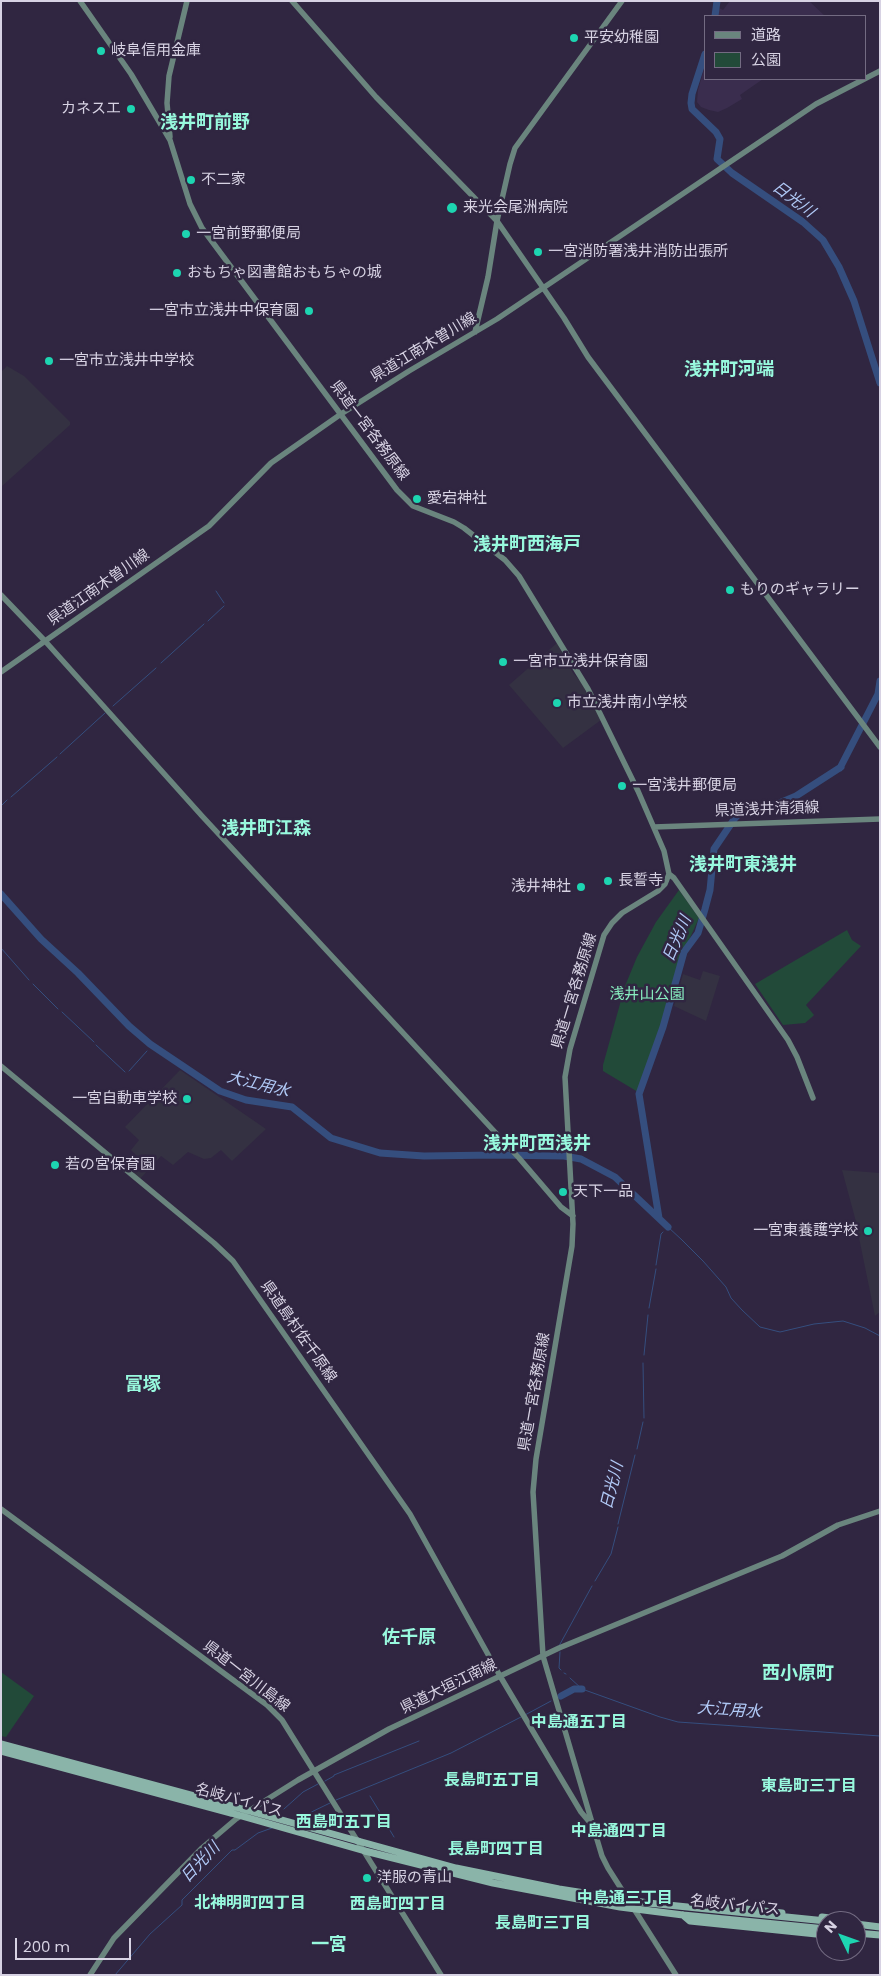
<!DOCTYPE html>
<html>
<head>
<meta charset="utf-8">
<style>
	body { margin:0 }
	#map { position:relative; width:881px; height:1976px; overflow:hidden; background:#302641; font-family:Poppins,"Noto Sans JP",sans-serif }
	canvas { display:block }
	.frame { position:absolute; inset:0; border:2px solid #d7d2e3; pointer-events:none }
	.legend { position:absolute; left:704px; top:15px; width:162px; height:65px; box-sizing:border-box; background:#302641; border:1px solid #736b82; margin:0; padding:6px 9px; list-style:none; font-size:15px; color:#d7d2e3 }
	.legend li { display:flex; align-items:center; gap:10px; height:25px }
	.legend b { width:25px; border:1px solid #736b82 }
	.north { position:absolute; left:816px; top:1911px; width:50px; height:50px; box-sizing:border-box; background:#302641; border:1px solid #736b82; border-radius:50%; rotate:312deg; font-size:14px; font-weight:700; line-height:20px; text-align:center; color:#d7d2e3 }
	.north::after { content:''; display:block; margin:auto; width:18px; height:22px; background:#1dd5b1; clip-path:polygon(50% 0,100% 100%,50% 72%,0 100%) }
	.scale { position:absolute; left:15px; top:1938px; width:116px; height:22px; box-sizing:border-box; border:2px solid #d7d2e3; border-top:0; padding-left:6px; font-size:15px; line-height:18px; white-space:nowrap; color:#d7d2e3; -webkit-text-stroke:4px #302641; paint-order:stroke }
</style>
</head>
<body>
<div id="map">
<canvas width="881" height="1976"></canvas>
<div class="frame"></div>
<ul class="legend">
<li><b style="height:6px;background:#6a857e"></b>道路</li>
<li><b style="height:14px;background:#224a39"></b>公園</li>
</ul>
<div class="north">N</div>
<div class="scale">200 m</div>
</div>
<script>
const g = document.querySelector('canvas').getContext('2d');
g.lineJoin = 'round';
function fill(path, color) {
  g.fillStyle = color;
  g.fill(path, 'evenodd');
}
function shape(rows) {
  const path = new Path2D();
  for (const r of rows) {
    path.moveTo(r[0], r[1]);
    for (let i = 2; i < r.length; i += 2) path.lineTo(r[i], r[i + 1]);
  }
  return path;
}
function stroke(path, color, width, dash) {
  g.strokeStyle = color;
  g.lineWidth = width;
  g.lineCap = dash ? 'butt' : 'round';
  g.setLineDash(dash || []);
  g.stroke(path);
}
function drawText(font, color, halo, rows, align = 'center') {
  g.font = font + ' Poppins,"Noto Sans JP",sans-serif';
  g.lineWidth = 5;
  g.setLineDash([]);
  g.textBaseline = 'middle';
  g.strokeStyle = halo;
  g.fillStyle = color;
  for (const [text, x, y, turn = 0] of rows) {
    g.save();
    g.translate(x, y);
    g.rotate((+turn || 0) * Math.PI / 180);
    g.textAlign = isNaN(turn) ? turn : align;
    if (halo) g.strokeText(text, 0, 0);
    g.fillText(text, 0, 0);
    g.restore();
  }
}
const built = shape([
	[730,1,809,1,825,16,718,16,719,8,723,10],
	[705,66,705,79,763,79,740,95,742,99,727,108,718,112,709,110,701,107,697,102,698,90]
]);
const education = shape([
	[7,366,24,376,70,422,70,425,1,487,1,372],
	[557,643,573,673,581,682,601,720,563,748,509,685],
	[703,971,720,976,706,1021,674,1006,683,974,700,980],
	[180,1070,266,1129,232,1161,221,1150,211,1158,204,1159,188,1152,173,1165,161,1156,140,1179,129,1170,139,1158,131,1150,139,1140,125,1127],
	[842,1170,880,1173,880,1312,875,1316,855,1218]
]);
const green = shape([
	[679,890,699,918,684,951,657,1044,638,1092,603,1071,603,1065,625,986,637,957,656,922],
	[847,930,852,940,861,946,806,1005,814,1015,812,1017,805,1023,783,1025,755,984],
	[1,1672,34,1696,6,1737,1,1736]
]);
const stream = shape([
	[216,591,224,603],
	[208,621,224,606],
	[161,663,204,624],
	[113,706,156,668],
	[60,754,105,713],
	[11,797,57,757],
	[1,806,7,800],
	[1,948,29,980],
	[33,984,58,1009],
	[62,1012,94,1042],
	[96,1045,125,1072],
	[129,1071,147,1051],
	[667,1229,668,1227,682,1240,703,1261,726,1287,731,1298,742,1310,760,1327,780,1332,814,1324,843,1321,865,1328,880,1336],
	[656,1265,661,1234,663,1232],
	[649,1308,656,1269],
	[644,1355,648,1315],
	[643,1363,644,1418],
	[637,1449,643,1422],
	[618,1524,635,1455],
	[595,1581,611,1554,618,1527],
	[559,1646,592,1586],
	[560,1652,559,1668,561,1670],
	[564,1673,566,1674],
	[570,1678,582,1689,660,1717,678,1722,880,1736],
	[525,1715,551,1701],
	[325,1781,334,1776,334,1775,419,1741],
	[370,1796,381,1814],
	[336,1800,451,1753,521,1717],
	[284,1809,303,1792,318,1784],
	[295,1820,330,1803],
	[388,1827,394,1837],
	[115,1975,150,1934,182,1905,182,1900,232,1850,235,1850,258,1833,272,1828]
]);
const river = shape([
	[715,16,717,1],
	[705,54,692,94,691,103,692,109,716,132,720,139,717,159,732,173,803,222,823,240,839,267,854,301,880,383],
	[840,768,878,694,880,681],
	[1,894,41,939,78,973,129,1026,150,1044,220,1091,246,1100,292,1107,331,1138,380,1153,424,1156,496,1155,564,1156,581,1159,615,1177,668,1227],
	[659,1218,639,1094,663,1027,684,952,698,933,705,909,710,890,714,849,735,818,741,812,777,804,796,796,841,767],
	[561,1696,574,1689,582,1689]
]);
const secondary = shape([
	[80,1,131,74,170,140,190,204,202,228,397,490,413,506,454,522,464,528,505,560,519,576,588,689,638,791,664,851,669,874,665,884,658,891,622,913,612,923,604,935,570,1049,565,1077,573,1224,572,1246,536,1459,533,1492,543,1656,593,1826,602,1856,608,1868,676,1975],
	[292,1,376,97,497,221,564,318,588,357,880,747],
	[170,137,167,103,169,76,187,1],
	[475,332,488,277,497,221,510,164,515,148,622,1],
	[1,595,45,641,202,816,519,1158,561,1207,573,1216],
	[1,672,209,526,271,463,341,414,409,371,497,319,816,104,880,71],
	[654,827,880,819],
	[669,874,674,878,788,1040,797,1057,813,1098],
	[1,1066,214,1243,233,1261,410,1514,500,1676,581,1812,592,1825],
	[1,1509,267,1705,282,1720,441,1975],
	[90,1975,114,1938,202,1848,236,1819,298,1780,389,1729,559,1648,782,1556,838,1525,880,1511]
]);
const highway = shape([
	[1,1744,235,1807],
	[1,1751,231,1813],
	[358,1841,456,1868,559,1889,648,1903,826,1921],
	[365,1851,493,1883,620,1907,683,1915,826,1929],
	[718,1906,782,1913],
	[683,1915,690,1921,826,1935],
	[822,1917,852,1921],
	[856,1924,880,1927],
	[856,1933,880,1935]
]);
const highwayBridge = shape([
	[235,1807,358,1841],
	[231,1813,365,1851]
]);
const markers = [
	[574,38,5,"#1dd5b1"],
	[101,51,5,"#1dd5b1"],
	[131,109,5,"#1dd5b1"],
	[191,180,5,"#1dd5b1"],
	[452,208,6,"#1dd5b1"],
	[186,234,5,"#1dd5b1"],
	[538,252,5,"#1dd5b1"],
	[177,273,5,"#1dd5b1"],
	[309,311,5,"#1dd5b1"],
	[49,361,5,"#1dd5b1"],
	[417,499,5,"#1dd5b1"],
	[730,590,5,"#1dd5b1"],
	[503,662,5,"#1dd5b1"],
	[557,703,5,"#1dd5b1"],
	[622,786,5,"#1dd5b1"],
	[608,881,5,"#1dd5b1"],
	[581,887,5,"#1dd5b1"],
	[187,1099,5,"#1dd5b1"],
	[55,1165,5,"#1dd5b1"],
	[563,1192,5,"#1dd5b1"],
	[868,1231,5,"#1dd5b1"],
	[367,1878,5,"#1dd5b1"]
];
const poiNames = [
	["平安幼稚園",584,38],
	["岐阜信用金庫",111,51],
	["カネスエ",121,109,"right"],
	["不二家",201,180],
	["来光会尾洲病院",463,208],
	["一宮前野郵便局",196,234],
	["一宮消防署浅井消防出張所",548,252],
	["おもちゃ図書館おもちゃの城",187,273],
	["一宮市立浅井中保育園",299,311,"right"],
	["一宮市立浅井中学校",59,361],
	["愛宕神社",427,499],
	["もりのギャラリー",740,590],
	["一宮市立浅井保育園",513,662],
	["市立浅井南小学校",567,703],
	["一宮浅井郵便局",632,786],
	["長誓寺",618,881],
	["浅井神社",571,887,"right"],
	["一宮自動車学校",177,1099,"right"],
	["若の宮保育園",65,1165],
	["天下一品",573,1192],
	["一宮東養護学校",858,1231,"right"],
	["洋服の青山",377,1878]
];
const streetNames = [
	["県道江南木曽川線",424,348,-31],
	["県道一宮各務原線",369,431,53],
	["県道江南木曽川線",99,588,-35],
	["県道浅井清須線",767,810,-2],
	["県道一宮各務原線",575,991,-73],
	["県道島村佐千原線",298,1332,55],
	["県道一宮各務原線",535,1392,-80],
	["県道一宮川島線",246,1677,38],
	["県道大垣江南線",449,1687,-26],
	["名岐バイパス",239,1801,15],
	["名岐バイパス",735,1906,6]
];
const parkNames = [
	["浅井山公園",647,995]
];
const waterNames = [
	["日光川",793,200,37],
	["日光川",678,939,-67],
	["大江用水",258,1085,14],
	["日光川",613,1486,-76],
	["大江用水",729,1711,4],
	["日光川",201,1863,-47]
];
const neighbourhoodNames = [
	["中島通五丁目",579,1723],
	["長島町五丁目",492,1781],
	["東島町三丁目",809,1787],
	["西島町五丁目",344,1823],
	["中島通四丁目",619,1832],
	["長島町四丁目",496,1850],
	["中島通三丁目",625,1899],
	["北神明町四丁目",250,1904],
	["西島町四丁目",398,1905],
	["長島町三丁目",543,1924]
];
const quarterNames = [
	["浅井町前野",205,123],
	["浅井町河端",729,370],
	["浅井町西海戸",527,545],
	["浅井町江森",266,829],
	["浅井町東浅井",743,865],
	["浅井町西浅井",537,1144],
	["富塚",143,1385],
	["佐千原",409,1638],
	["西小原町",798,1674],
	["一宮",329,1945]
];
fill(built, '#3a2d4e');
fill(education, '#343142');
fill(green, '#224a39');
stroke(stream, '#354e7e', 1);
stroke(river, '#354e7e', 7);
stroke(secondary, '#6a857e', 5.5);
stroke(highway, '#8ab4a9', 7);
stroke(highwayBridge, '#8ab4a9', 7);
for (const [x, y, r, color] of markers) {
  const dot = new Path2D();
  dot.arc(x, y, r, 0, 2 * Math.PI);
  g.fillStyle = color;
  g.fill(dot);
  stroke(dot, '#302641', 2);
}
drawText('15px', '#d7d2e3', '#302641', poiNames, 'left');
drawText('15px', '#d7d2e3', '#302641', streetNames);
drawText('15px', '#87ecbf', '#302641', parkNames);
drawText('italic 16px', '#b0c9f6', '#302641', waterNames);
drawText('bold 16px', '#98f9de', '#302641', neighbourhoodNames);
drawText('bold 18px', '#98f9de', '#302641', quarterNames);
</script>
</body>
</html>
